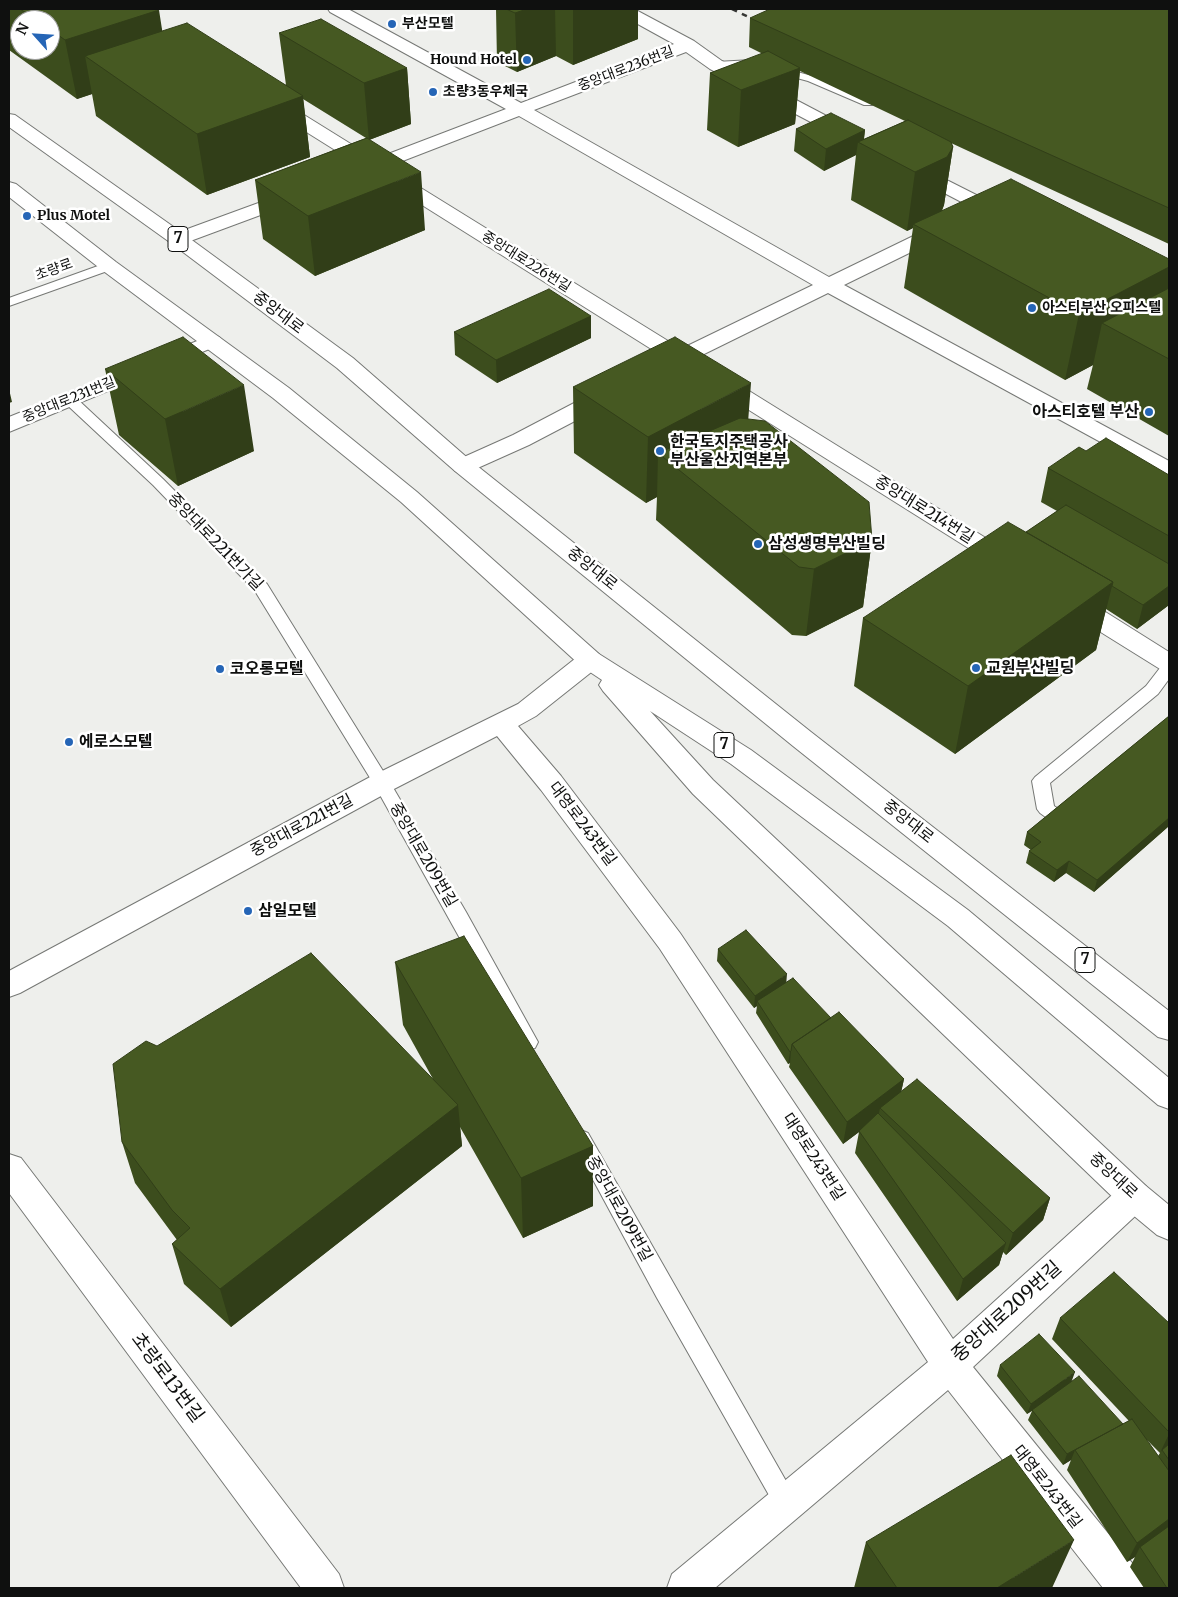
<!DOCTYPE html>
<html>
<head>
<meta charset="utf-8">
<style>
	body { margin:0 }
	#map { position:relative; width:1178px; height:1597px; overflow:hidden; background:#eeefec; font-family:Merriweather,serif }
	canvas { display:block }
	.frame { position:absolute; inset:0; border:10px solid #0f100f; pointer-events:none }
	.north { position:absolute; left:10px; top:10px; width:50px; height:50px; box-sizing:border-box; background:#fff; border:1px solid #9f9f9f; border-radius:50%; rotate:296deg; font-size:14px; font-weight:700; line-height:20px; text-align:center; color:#0f100f }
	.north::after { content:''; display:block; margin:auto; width:18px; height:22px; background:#2565b6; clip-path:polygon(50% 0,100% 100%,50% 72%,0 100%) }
</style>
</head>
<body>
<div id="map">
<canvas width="1178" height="1597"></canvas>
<div class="frame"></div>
<div class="north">N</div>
</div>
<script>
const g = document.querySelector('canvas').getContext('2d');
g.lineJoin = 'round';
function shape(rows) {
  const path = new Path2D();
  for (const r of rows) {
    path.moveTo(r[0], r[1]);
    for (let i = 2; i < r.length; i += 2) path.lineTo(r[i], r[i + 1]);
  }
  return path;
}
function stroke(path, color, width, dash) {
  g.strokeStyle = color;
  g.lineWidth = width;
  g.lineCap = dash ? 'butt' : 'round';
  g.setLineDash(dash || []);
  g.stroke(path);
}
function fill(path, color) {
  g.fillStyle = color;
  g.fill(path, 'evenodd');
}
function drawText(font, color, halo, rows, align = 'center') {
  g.font = font + ' Merriweather,"Noto Sans KR",serif';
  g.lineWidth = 5;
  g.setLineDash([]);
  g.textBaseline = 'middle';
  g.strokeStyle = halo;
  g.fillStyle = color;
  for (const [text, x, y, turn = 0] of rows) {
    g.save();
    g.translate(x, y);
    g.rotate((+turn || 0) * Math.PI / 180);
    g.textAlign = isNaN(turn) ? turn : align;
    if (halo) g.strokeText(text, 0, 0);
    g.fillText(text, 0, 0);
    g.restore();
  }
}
const service = shape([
	[752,60,816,77,874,103,872,105,864,105,808,81,752,66,716,68,711,65,716,62,752,60],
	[109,262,113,263,115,266,113,269,9,306,9,298,109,262],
	[70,396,75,397,163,479,267,584,388,779,466,912,538,1042,535,1048,528,1050,521,1048,375,786,255,591,153,485,65,403,63,400,70,396],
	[1169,663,1169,679,1158,694,1050,783,1054,806,1077,821,1080,826,1077,831,1071,832,1065,831,1040,813,1037,809,1032,781,1035,777,1146,686,1163,664,1169,663],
	[581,1130,588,1133,794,1495,798,1503,794,1511,786,1515,778,1511,657,1298,571,1139,574,1133,581,1130]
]);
const minor = shape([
	[328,9,348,9,521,103,674,44,616,12,614,9,634,9,694,41,722,61,857,132,860,136,857,140,851,141,845,140,710,69,686,52,534,110,829,277,936,225,943,223,950,225,953,229,950,233,844,285,1169,461,1169,477,1161,475,828,293,696,358,1018,558,1021,563,1018,568,1009,571,1000,568,679,366,667,370,659,369,656,364,664,357,371,173,362,176,355,174,353,170,359,165,268,108,265,104,268,100,274,99,280,100,375,159,506,109,330,12,328,9],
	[519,116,813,285,681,349,387,167,519,116],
	[913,163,1008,211,1011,215,1008,219,1001,221,994,219,906,173,904,169,906,165,913,163],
	[294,190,301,192,303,196,301,200,185,243,178,245,171,243,168,239,171,235,294,190],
	[212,335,219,337,223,341,219,345,9,432,9,417,212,335],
	[607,388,615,390,618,395,615,400,529,445,471,471,463,473,455,471,452,466,455,461,513,435,599,390,607,388],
	[1071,594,1080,596,1169,652,1169,671,1160,669,1062,608,1059,602,1062,596,1071,594],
	[590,651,599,654,603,660,599,666,536,716,518,726,561,776,680,933,953,1339,1122,1186,1134,1182,1146,1186,1151,1196,1146,1206,973,1367,1141,1574,1146,1588,1103,1588,948,1390,715,1588,667,1588,672,1574,928,1362,660,949,541,790,497,736,392,790,20,993,9,997,9,971,372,776,518,704,581,654,590,651],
	[9,1154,21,1158,339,1574,344,1588,301,1588,9,1193,9,1154]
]);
const primary = shape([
	[9,114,15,115,185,235,353,358,471,461,811,732,1169,1011,1169,1040,1158,1037,793,746,455,471,337,368,171,243,9,127,9,114],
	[9,182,16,184,116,262,289,388,417,492,599,654,751,750,968,910,1169,1078,1169,1109,1158,1105,948,926,731,764,650,711,713,780,1146,1186,1169,1205,1169,1240,1157,1235,1122,1206,693,794,603,691,599,685,602,680,581,666,401,502,273,398,102,270,9,197,9,182]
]);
const rail = shape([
	[732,9,763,24]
]);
const wall = shape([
	[9,9,156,9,162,31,286,85,279,33,407,68,411,124,369,140,425,230,315,276,263,239,255,180,366,138,303,99,310,157,207,195,96,116,92,94,77,99,9,50],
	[20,20,50,20,50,50,20,50],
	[496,9,638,9,638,39,573,65,556,56,517,72,497,62],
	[1169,9,1169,244,951,143,953,147,944,205,942,211,1169,259,1169,436,1087,389,1093,365,1065,380,904,288,913,228,907,231,851,200,856,155,824,171,794,151,796,129,865,130,864,139,905,121,800,71,795,124,738,147,707,130,710,73,763,54,749,47,750,18],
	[591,316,591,338,497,383,455,355,454,332],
	[105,369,254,451,178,486,119,435],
	[573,387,748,419,872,540,863,607,806,636,792,635,656,520,657,497,646,503,574,453],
	[1086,451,1169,475,1169,605,1137,629,1106,609,1096,650,955,754,854,686,863,618,1026,532,1057,511,1041,502,1048,468],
	[1169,716,1169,826,1094,892,1066,873,1054,882,1026,863,1029,851,1031,850,1024,845,1027,832],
	[718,949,786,982,831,1018,904,1079,901,1092,1050,1198,1043,1220,1006,1255,1003,1252,999,1265,957,1301,855,1153,859,1132,843,1144,789,1067,790,1063,788,1064,756,1013,757,1006,754,1008,717,961],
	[395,962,593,1146,593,1206,523,1238,460,1127,462,1146,231,1327,184,1284,172,1244,177,1240,135,1183,122,1142,157,1046,433,1079,403,1025],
	[1060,1318,1169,1323,1169,1588,1144,1588,1130,1567,1135,1557,1127,1562,1067,1470,1071,1460,1063,1465,1028,1420,1032,1411,1027,1414,997,1376,1000,1365,1071,1382,1123,1424,1129,1421,1052,1339],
	[1145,1438,1160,1453,1158,1456],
	[866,1542,1052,1588,854,1588]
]);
const shadedWall = shape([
	[527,9,555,9,556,56,517,72,515,13],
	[573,9,638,9,638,39,573,65],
	[159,10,168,68,85,56,92,94,77,99,65,40],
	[407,68,411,124,369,140,364,83],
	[800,68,795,124,738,147,741,90],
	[303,96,310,157,207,195,197,134],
	[865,130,863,145,858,142,856,155,824,171,826,149],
	[953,147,944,205,939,216,913,224,913,228,907,231,915,172],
	[421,172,425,230,315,276,308,216],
	[1169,267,1169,297,1102,323,1093,365,1065,380,1079,314],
	[591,316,591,338,497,383,496,360],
	[751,383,746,449,658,453,657,497,646,503,648,437],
	[244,385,254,451,178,486,165,419],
	[9,389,12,402,9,403],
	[872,540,863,607,806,636,814,569],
	[1113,582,1096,650,955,754,968,686],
	[1169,586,1169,605,1137,629,1143,605],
	[1169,818,1169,826,1094,892,1097,880],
	[1069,861,1066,873,1054,882,1057,870],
	[787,974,786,986,757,1001,757,1006,754,1008,755,996],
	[791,1051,790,1063,788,1064,790,1052],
	[904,1079,899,1102,880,1108,878,1118,859,1131,859,1132,843,1144,847,1122],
	[458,1105,462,1146,231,1327,220,1289],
	[593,1146,593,1206,523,1238,521,1178],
	[1050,1198,1043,1220,1006,1255,1013,1233],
	[1006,1243,999,1265,957,1301,963,1279],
	[1075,1372,1071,1383,1027,1414,1031,1404],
	[1169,1434,1169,1446,1162,1450,1160,1453],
	[1075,1450,1071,1460,1063,1465,1067,1454],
	[1169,1519,1169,1531,1140,1547,1135,1557,1127,1562,1137,1543],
	[1074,1540,1052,1588,997,1588]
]);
const building = shape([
	[20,9,156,9,159,10,65,40,50,29,50,20,37,20,20,9],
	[506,9,527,9,515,13,506,9],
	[770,9,1169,9,1169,208,942,106,750,18,770,9],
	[321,19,407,68,364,83,279,33,321,19],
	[187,23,303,96,197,134,85,56,187,23],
	[768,51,800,68,741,90,710,73,768,51],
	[831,113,865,130,826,149,796,129,831,113],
	[908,120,951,142,953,147,947,157,915,172,858,142,908,120],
	[367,138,421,172,308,216,255,180,367,138],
	[1011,179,1169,259,1169,267,1079,314,913,224,1011,179],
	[1169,288,1169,359,1102,323,1169,288],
	[549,289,591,316,496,360,454,332,549,289],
	[183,337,244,385,165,419,105,369,183,337],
	[675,337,751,383,648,437,573,387,675,337],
	[740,418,765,421,869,502,872,540,814,569,799,567,658,453,740,418],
	[1106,438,1169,475,1169,536,1048,468,1079,447,1086,451,1106,438],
	[1066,505,1169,564,1169,586,1143,605,1112,586,1113,582,1026,532,1066,505],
	[1008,522,1113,582,968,686,863,618,1008,522],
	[1169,716,1169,818,1097,880,1069,861,1057,870,1029,851,1041,842,1027,832,1169,716],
	[746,930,787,974,755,996,718,949,746,930],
	[464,936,593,1146,521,1178,395,962,464,936],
	[311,953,458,1105,220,1289,172,1244,190,1228,172,1210,122,1142,113,1064,146,1041,157,1046,311,953],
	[793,978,831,1018,792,1044,791,1051,790,1052,757,1001,793,978],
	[839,1012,904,1079,847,1122,792,1044,839,1012],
	[917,1079,1050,1198,1013,1233,880,1108,917,1079],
	[878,1113,1006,1243,963,1279,859,1131,878,1113],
	[1114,1272,1169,1323,1169,1432,1060,1318,1114,1272],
	[1039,1334,1075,1372,1031,1404,1000,1365,1039,1334],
	[1079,1376,1123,1424,1067,1454,1032,1410,1079,1376],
	[1132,1419,1169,1471,1169,1519,1137,1543,1075,1450,1132,1419],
	[1169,1444,1169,1460,1162,1450,1169,1444],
	[1011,1455,1074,1540,997,1588,897,1588,866,1542,1011,1455],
	[1169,1526,1169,1588,1167,1588,1140,1547,1169,1526]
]);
const markers = [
	[392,24,5,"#2565b6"],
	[527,60,5,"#2565b6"],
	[433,92,5,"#2565b6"],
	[27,216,5,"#2565b6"],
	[1032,308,5,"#2565b6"],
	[1149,412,5,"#2565b6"],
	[660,451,5,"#2565b6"],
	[758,544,5,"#2565b6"],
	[976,668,5,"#2565b6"],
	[220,669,5,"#2565b6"],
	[69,742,5,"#2565b6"],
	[248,911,5,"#2565b6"]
];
const farPoinames = [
	["부산모텔",402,24],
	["Hound Hotel",517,60,"right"],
	["초량3동우체국",443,92],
	["Plus Motel",37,216],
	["아스티부산 오피스텔",1042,308]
];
const farStreetnames = [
	["중앙대로236번길",626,69,-21],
	["중앙대로226번길",526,262,32],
	["초량로",54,270,-20],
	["중앙대로231번길",69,400,-22]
];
const shields = [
	[178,239,20],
	[724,745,20],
	[1085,960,20]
];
const shieldNames = [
	["7",178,239],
	["7",724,745],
	["7",1085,960]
];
const streetNames = [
	["중앙대로",278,313,37],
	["중앙대로214번길",924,510,32],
	["중앙대로221번가길",215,542,46],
	["중앙대로",592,569,39],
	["중앙대로",908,822,38],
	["대영로243번길",582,824,53],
	["중앙대로221번길",302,826,-28],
	["중앙대로209번길",423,855,60],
	["대영로243번길",813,1157,57],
	["중앙대로",1113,1176,43],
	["중앙대로209번길",619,1209,61],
	["대영로243번길",1047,1487,52]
];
const poiNames = [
	["아스티호텔 부산",1139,412,"right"],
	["한국토지주택공사",670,442],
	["부산울산지역본부",670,460],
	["삼성생명부산빌딩",768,544],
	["교원부산빌딩",986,668],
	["코오롱모텔",230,669],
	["에로스모텔",79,742],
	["삼일모텔",258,911]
];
const nearStreetnames = [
	["중앙대로209번길",1007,1312,-42],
	["초량로13번길",167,1378,53]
];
stroke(service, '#767875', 2);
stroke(minor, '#767875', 2);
stroke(primary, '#767875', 2);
fill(service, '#fff');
fill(minor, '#fff');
fill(primary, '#fff');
stroke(rail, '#363735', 2.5, [5.5, 5.5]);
fill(wall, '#3c4d1d');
fill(shadedWall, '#313e18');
fill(building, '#465922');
stroke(building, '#313e18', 1);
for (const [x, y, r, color] of markers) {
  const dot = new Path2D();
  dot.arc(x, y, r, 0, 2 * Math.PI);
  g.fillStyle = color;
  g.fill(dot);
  stroke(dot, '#fff', 2);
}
drawText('bold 14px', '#0f100f', '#fff', farPoinames, 'left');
drawText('14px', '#0f100f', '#fff', farStreetnames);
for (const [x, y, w] of shields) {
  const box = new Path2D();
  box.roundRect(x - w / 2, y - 12.5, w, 25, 4);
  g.fillStyle = '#fff';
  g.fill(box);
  stroke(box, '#0f100f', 1);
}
drawText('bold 15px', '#0f100f', null, shieldNames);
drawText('16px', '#0f100f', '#fff', streetNames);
drawText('bold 16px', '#0f100f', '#fff', poiNames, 'left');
drawText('19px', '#0f100f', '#fff', nearStreetnames);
</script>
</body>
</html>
